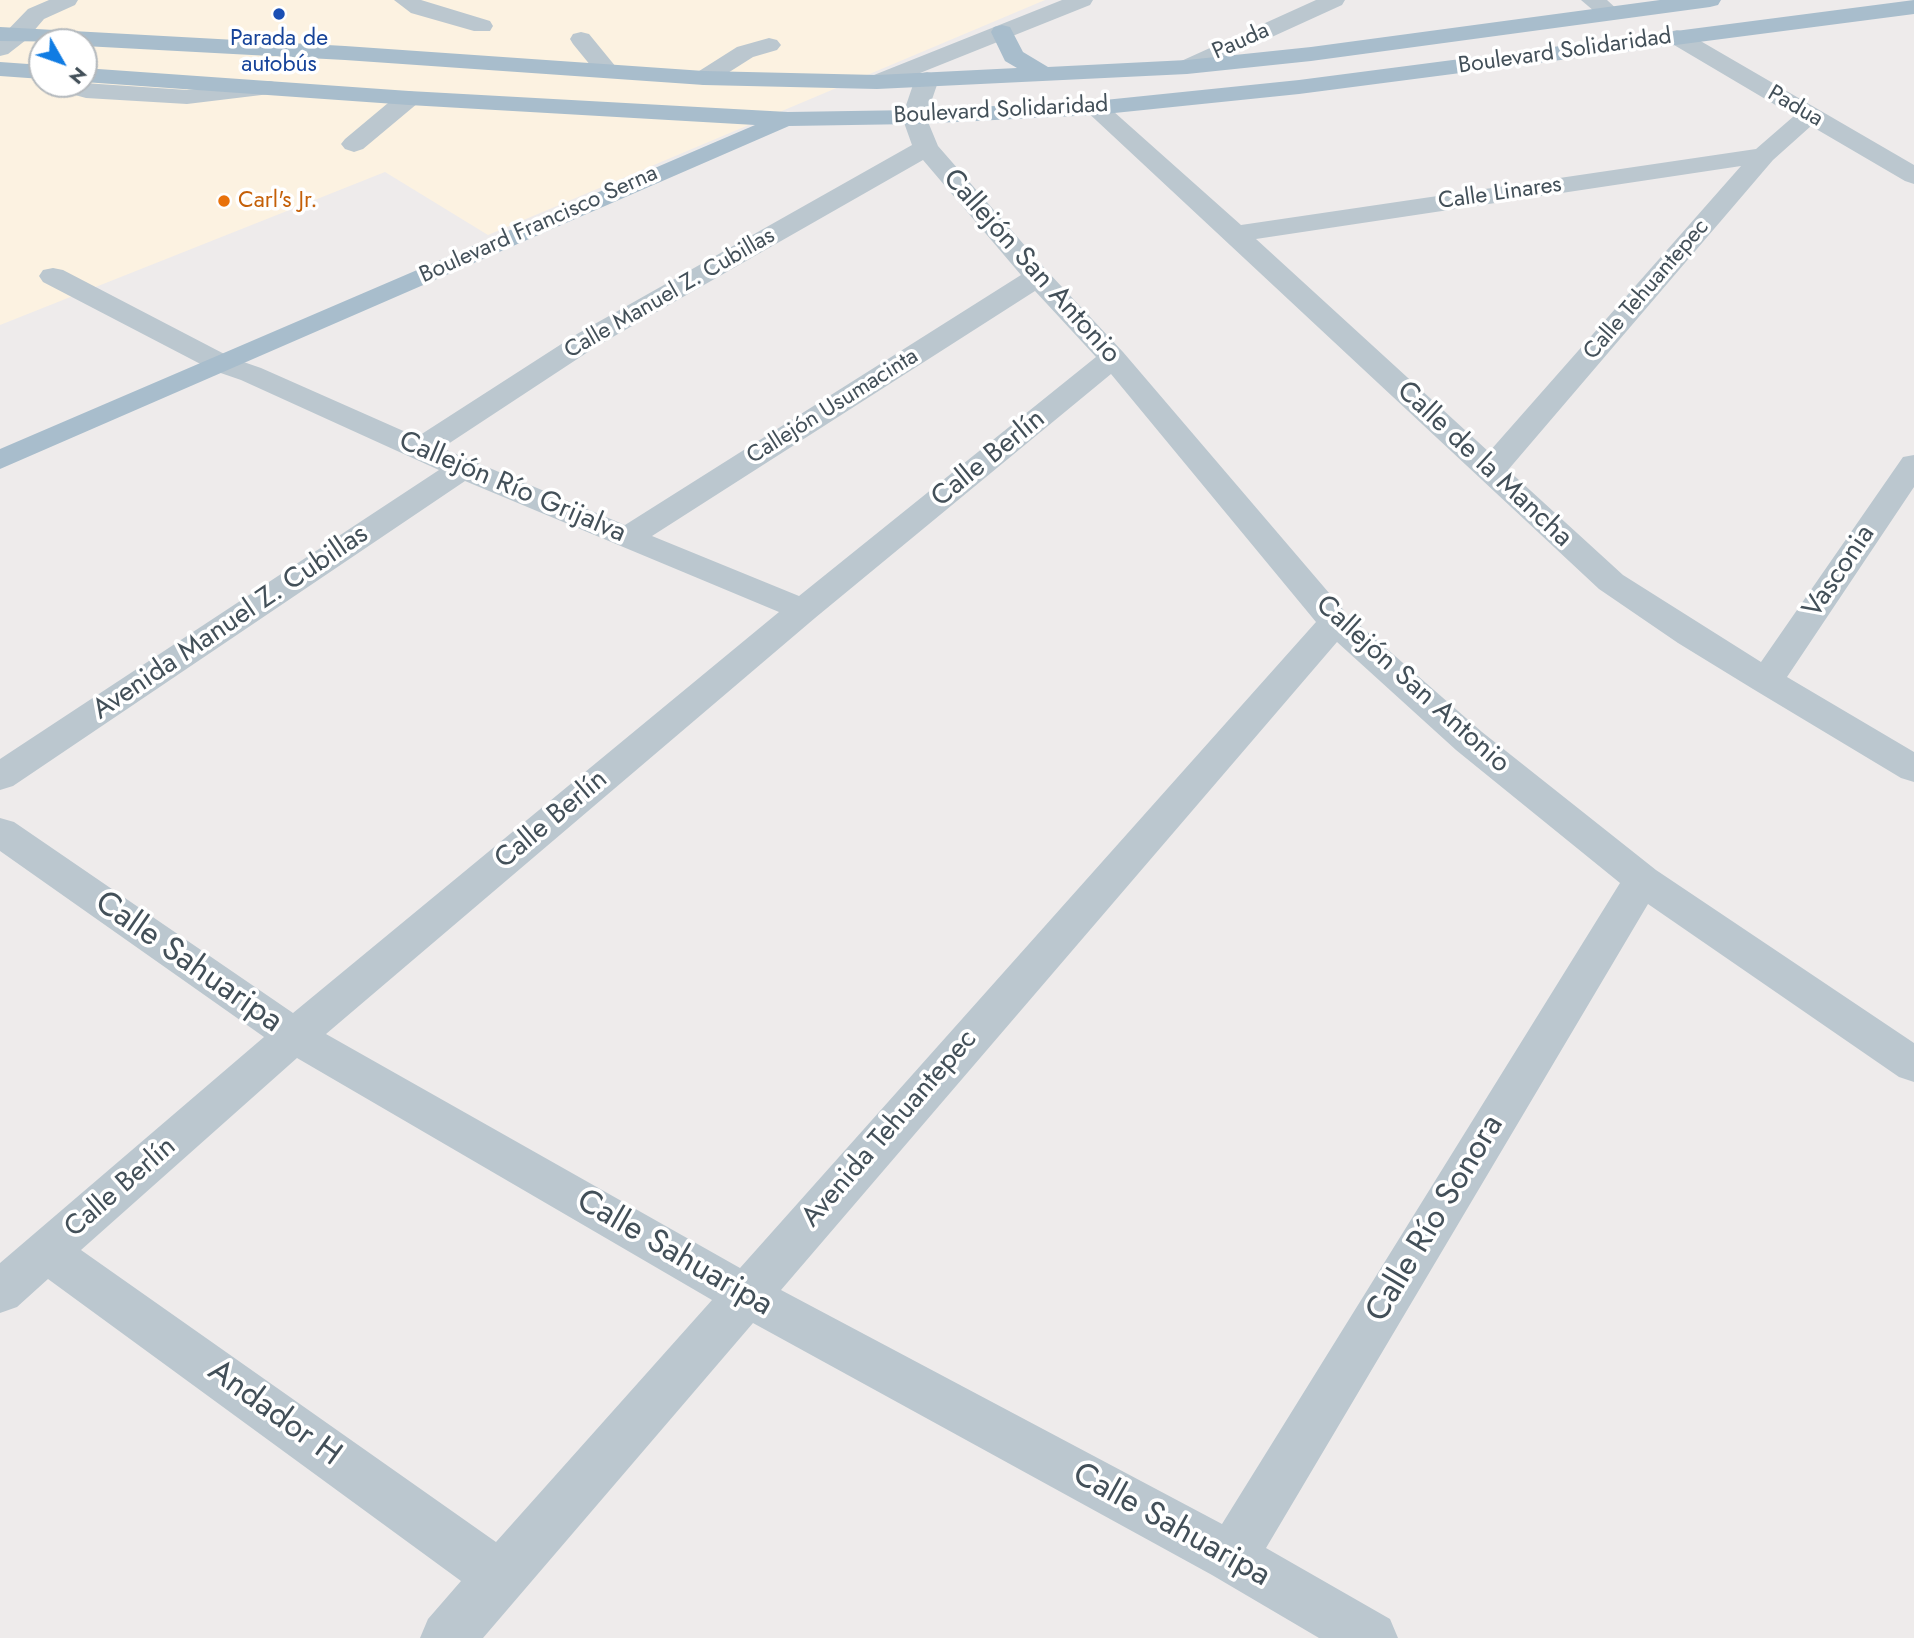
<!DOCTYPE html>
<html>
<head>
<meta charset="utf-8">
<style>
  body { margin:0 }
  #map { position:relative; width:1914px; height:1638px; overflow:hidden; background:#eeebeb; font-family:Jost,sans-serif }
  canvas { display:block }
  .north { position:absolute; left:28px; top:28px; width:70px; height:70px; box-sizing:border-box; background:#fff; border:2px solid #b4b9bd; border-radius:50%; rotate:130deg; font-size:19px; font-weight:700; line-height:28px; text-align:center; color:#435059 }
  .north::after { content:''; display:block; margin:auto; width:24px; height:32px; background:#107ce3; clip-path:polygon(50% 0,100% 100%,50% 72%,0 100%) }
</style>
</head>
<body>
<div id="map">
<canvas width="1914" height="1638"></canvas>
<div class="north">N</div>
</div>
<script>
const g = document.querySelector('canvas').getContext('2d');
g.lineJoin = 'round';
function paint(path, color) {
  g.fillStyle = color;
  g.fill(path, 'evenodd');
}
function poly(rows) {
  const path = new Path2D();
  for (const r of rows) {
    path.moveTo(r[0], r[1]);
    for (let i = 2; i < r.length; i += 2) path.lineTo(r[i], r[i + 1]);
  }
  return path;
}
function stroke(path, color, width, dash) {
  g.strokeStyle = color;
  g.lineWidth = width;
  g.lineCap = dash ? 'butt' : 'round';
  g.setLineDash(dash || []);
  g.stroke(path);
}
function drawText(font, color, halo, rows, align = 'center') {
  g.font = font + ' Jost,sans-serif';
  g.lineWidth = 7;
  g.setLineDash([]);
  g.textBaseline = 'middle';
  g.strokeStyle = halo;
  g.fillStyle = color;
  for (const [text, x, y, turn = 0] of rows) {
    g.save();
    g.translate(x, y);
    g.rotate((+turn || 0) * Math.PI / 180);
    g.textAlign = isNaN(turn) ? turn : align;
    if (halo) g.strokeText(text, 0, 0);
    g.fillText(text, 0, 0);
    g.restore();
  }
}
const commercial = poly([
  [0,0,1045,0,488,235,385,172,0,325],
  [42,42,84,42,84,84,42,84]
]);
const minor = poly([
  [49,0,78,0,75,5,44,19,26,40,8,54,0,56,0,38,28,9,49,0],
  [394,0,421,0,490,21,493,26,490,31,474,31,411,13,394,0],
  [1062,0,1093,0,1090,5,885,87,869,87,865,82,869,77,1062,0],
  [1316,0,1345,0,1342,5,1195,72,1179,72,1175,67,1179,62,1316,0],
  [1581,0,1607,0,1620,12,1617,17,1609,19,1601,17,1581,0],
  [1677,30,1685,32,1914,165,1914,184,1905,181,1811,126,1773,160,1508,470,1623,575,1761,662,1903,457,1914,455,1914,487,1787,677,1914,752,1914,782,1901,778,1753,689,1678,643,1599,589,1083,108,1086,103,1095,101,1104,103,1241,225,1756,149,1794,116,1669,42,1666,37,1669,32,1677,30],
  [1741,166,1489,452,1256,239,1741,166],
  [581,32,589,34,616,67,620,72,616,77,600,77,573,44,570,39,573,34,581,32],
  [769,38,777,40,781,45,777,50,753,57,712,83,704,85,696,83,692,78,696,73,737,47,769,38],
  [927,72,935,74,939,79,926,117,938,146,1047,271,1123,352,1347,614,1482,732,1656,870,1914,1043,1914,1082,1899,1077,1648,904,1266,1548,1390,1619,1398,1638,1319,1638,1212,1575,753,1323,483,1638,420,1638,428,1619,461,1581,48,1279,17,1307,0,1313,0,1263,264,1037,0,851,0,818,14,822,293,1013,779,612,465,481,13,786,0,790,0,759,439,470,241,380,212,370,43,282,39,276,43,270,53,268,63,270,232,358,261,368,417,437,577,334,912,145,902,117,915,79,919,74,927,72],
  [923,160,1021,275,625,525,442,448,597,346,923,160],
  [1035,291,1096,357,799,596,652,536,1035,291],
  [1111,374,1316,622,740,1268,326,1034,815,618,1111,374],
  [1337,642,1456,750,1620,883,1222,1524,781,1290,1337,642],
  [297,1058,712,1300,496,1542,81,1250,297,1058],
  [270,81,278,83,282,88,278,93,187,104,86,98,53,89,49,84,84,83,187,90,270,81],
  [409,91,418,93,421,98,418,103,363,149,354,152,345,149,341,144,345,139,400,93,409,91]
]);
const major = poly([
  [1660,0,1721,0,1718,5,1710,7,1311,61,1187,74,877,89,704,85,345,60,84,46,84,42,0,41,0,27,345,46,704,71,877,75,1017,68,1005,61,991,32,994,27,1002,25,1010,27,1023,52,1048,67,1187,60,1311,47,1660,0],
  [1914,0,1914,14,1299,94,1095,115,914,124,789,126,0,469,0,449,755,125,409,105,84,82,84,68,409,91,788,112,914,110,1095,101,1299,80,1914,0],
  [0,62,42,65,42,79,0,76,0,62]
]);
const markers = [
  [279,14,7,"#1a4fb4"],
  [224,201,7,"#e8710a"]
];
const farTransitnames = [
  ["Parada de",279,39],
  ["autobús",279,65]
];
const farStreetnames = [
  ["Pauda",1241,42,-24],
  ["Boulevard Solidaridad",1565,52,-8],
  ["Padua",1795,107,30],
  ["Boulevard Solidaridad",1001,111,-3],
  ["Calle Linares",1500,194,-8],
  ["Boulevard Francisco Serna",539,225,-24],
  ["Calle Tehuantepec",1647,290,-49],
  ["Calle Manuel Z. Cubillas",670,294,-30],
  ["Callejón Usumacinta",833,407,-32]
];
const farFoodnames = [
  ["Carl's Jr.",238,201]
];
const streetNames = [
  ["Callejón San Antonio",1031,267,48],
  ["Calle Berlín",989,459,-39],
  ["Calle de la Mancha",1484,465,43],
  ["Callejón Río Grijalva",512,488,23],
  ["Vasconia",1840,572,-56],
  ["Avenida Manuel Z. Cubillas",231,623,-34],
  ["Callejón San Antonio",1412,685,42],
  ["Calle Berlín",552,820,-40],
  ["Avenida Tehuantepec",890,1129,-49],
  ["Calle Berlín",121,1188,-41]
];
const nearStreetnames = [
  ["Calle Sahuaripa",188,963,35],
  ["Calle Río Sonora",1436,1219,-59],
  ["Calle Sahuaripa",674,1254,30],
  ["Andador H",274,1414,36],
  ["Calle Sahuaripa",1171,1526,29]
];
paint(commercial, '#fcf2e1');
paint(minor, '#bbc7cf');
paint(major, '#a8bdcc');
for (const [x, y, r, color] of markers) {
  const dot = new Path2D();
  dot.arc(x, y, r, 0, 2 * Math.PI);
  g.fillStyle = color;
  g.fill(dot);
  stroke(dot, '#fff', 2.5);
}
drawText('23px', '#164399', '#fff', farTransitnames);
drawText('23px', '#435059', '#fff', farStreetnames);
drawText('23px', '#c56008', '#fff', farFoodnames, 'left');
drawText('28px', '#435059', '#fff', streetNames);
drawText('33px', '#435059', '#fff', nearStreetnames);
</script>
</body>
</html>
